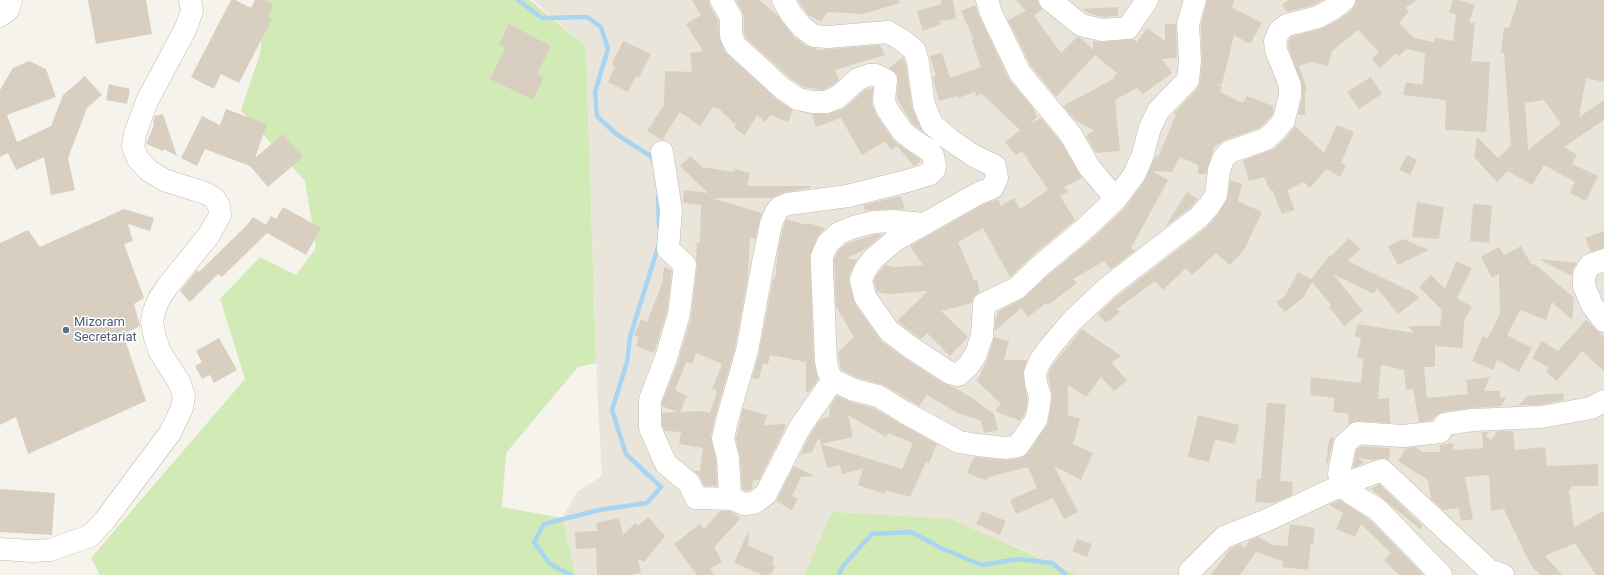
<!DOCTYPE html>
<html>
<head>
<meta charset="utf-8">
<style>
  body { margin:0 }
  canvas { display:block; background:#f6f3ec }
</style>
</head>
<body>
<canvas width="1604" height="575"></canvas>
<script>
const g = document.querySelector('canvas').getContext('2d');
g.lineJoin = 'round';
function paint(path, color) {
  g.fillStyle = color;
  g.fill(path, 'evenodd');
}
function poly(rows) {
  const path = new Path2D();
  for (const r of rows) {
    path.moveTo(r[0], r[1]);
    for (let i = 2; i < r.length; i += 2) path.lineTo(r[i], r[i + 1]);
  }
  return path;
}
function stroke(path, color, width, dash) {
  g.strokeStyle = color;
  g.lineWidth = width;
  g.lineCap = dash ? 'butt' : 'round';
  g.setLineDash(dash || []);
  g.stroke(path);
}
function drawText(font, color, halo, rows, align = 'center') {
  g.font = font + ' Roboto,sans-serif';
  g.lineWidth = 3;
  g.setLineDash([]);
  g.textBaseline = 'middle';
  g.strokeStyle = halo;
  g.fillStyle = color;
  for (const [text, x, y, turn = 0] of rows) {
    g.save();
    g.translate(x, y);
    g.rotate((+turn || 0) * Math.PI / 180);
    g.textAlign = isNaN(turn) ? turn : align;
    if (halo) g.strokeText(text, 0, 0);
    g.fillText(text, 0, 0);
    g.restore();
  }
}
const residential = poly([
  [533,0,1604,0,1604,575,1079,575,1012,545,832,512,804,575,578,575,575,572,562,518,577,492,602,476,597,387,586,47]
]);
const green = poly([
  [264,0,530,0,586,47,596,363,578,367,506,453,502,507,562,518,575,572,578,575,100,575,91,558,245,379,220,299,260,257,296,275,316,248,305,181,241,110,260,54],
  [832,512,950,519,1079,575,804,575]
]);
const stream = poly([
  [518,0,542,18,587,17,601,27,608,49,595,92,597,116,616,134,652,157,653,161],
  [658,196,659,226],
  [571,575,550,564,534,542,544,524,599,510,647,503,661,487,626,454,612,410,627,362,630,337,659,244],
  [839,575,843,566,872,534,911,532,943,549,982,565,1018,559,1052,563,1066,575]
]);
const building = poly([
  [88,0,146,0,152,34,96,44],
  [231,0,235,0,251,8,255,0,264,0,273,5,268,17,272,19,239,83,221,74,214,89,191,77],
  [692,0,709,0,710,6,718,20,719,36,725,52,775,98,793,110,788,122,771,115,765,122,757,115,745,135,734,128,736,125,718,108,717,109,713,107,700,126,680,112,662,140,647,131,664,105,665,71,692,72,690,53,703,51,686,24,701,15],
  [736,0,759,0,778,16,794,37,806,46,813,48,819,50,829,49,880,45,885,55,835,70,839,80,831,86,824,90,803,87,791,79,746,38,744,33,744,17,742,11],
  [798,0,899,0,900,3,863,14,827,12,821,22,808,15],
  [941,0,953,0,956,19,940,21,941,24,923,31,917,11,941,4],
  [1016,0,1038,0,1039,5,1042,9,1034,16,1061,53,1077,37,1081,38,1093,50,1093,41,1103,42,1133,39,1137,42,1147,28,1165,41,1165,24,1176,24,1177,58,1162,59,1172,73,1143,94,1137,88,1115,100,1120,151,1096,153,1086,136,1094,130,1075,120,1063,106,1115,78,1114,76,1117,73,1095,55,1056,97,1031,66,1008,20,1026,11],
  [1207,0,1235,0,1232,6,1233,8,1262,23,1250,44,1234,35,1222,84,1218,85,1222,86,1220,92,1243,103,1247,96,1273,106,1273,114,1260,128,1225,140,1214,147,1206,174,1198,174,1198,165,1180,157,1172,172,1152,171,1168,180,1131,248,1135,251,1111,269,1104,261,1073,279,1077,283,1048,305,1046,303,1028,317,1021,308,995,331,995,321,999,311,1025,297,1048,275,1090,241,1125,208,1144,182,1154,159,1156,156,1158,157,1176,115,1174,113,1189,97,1190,99,1191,95,1197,89,1200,82,1202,60,1201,25],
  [1289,0,1323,0,1313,5,1287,12,1282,4],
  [1356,0,1417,0,1405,8,1409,11,1399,23,1414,38,1434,42,1435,38,1453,41,1456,15,1449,12,1453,0,1459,0,1475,5,1469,22,1475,23,1471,61,1490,62,1486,132,1445,130,1446,100,1403,95,1406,82,1423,85,1425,53,1406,49,1399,56,1396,53,1380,68,1372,59,1379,52,1358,30,1332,51,1328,66,1311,62,1299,66,1307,89,1305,90,1305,115,1298,115,1302,98,1302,85,1288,47,1289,39,1293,36,1321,29,1337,21,1352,10,1355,5],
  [1518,0,1604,0,1604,82,1586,78,1579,117,1604,100,1604,120,1564,147,1577,155,1572,164,1598,176,1586,201,1570,193,1575,182,1544,165,1532,185,1508,171,1497,182,1474,157,1477,137,1498,158,1511,146,1504,53,1501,53,1504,27,1509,28],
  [1544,100,1561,124,1528,150,1525,103],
  [975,5,980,18,1009,79,1033,108,1037,117,1031,123,1041,118,1061,142,1082,178,1064,187,1068,192,1060,196,1075,220,1032,256,1010,277,983,228,958,242,974,280,977,280,980,292,974,297,972,303,941,311,968,337,950,356,927,333,921,339,897,321,928,291,889,294,877,292,874,281,876,276,885,265,894,267,923,265,910,246,984,204,998,199,1001,206,1014,198,1020,209,1048,190,1022,151,1016,155,1005,142,1020,130,982,94,976,96,975,92,958,98,957,96,939,101,933,79,933,77,936,76,930,56,942,53,950,78,981,67,972,41,974,40,961,11],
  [1118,7,1118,16,1103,17,1091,14,1081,9],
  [509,24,551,46,537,74,544,77,533,100,490,79,505,48,499,45],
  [623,41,651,54,639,77,636,76,628,92,608,82,615,66,612,64],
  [903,57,906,65,912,107,922,131,912,123,897,99,898,81,897,74,889,68],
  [29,61,46,69,56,97,7,115,17,142,51,126,63,95,85,76,102,95,87,108,68,158,75,190,51,195,44,157,16,170,8,153,0,157,0,90,13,68],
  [1371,77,1382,94,1359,109,1347,92],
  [109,84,130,89,127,104,106,100],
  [873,88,872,105,877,116,895,142,921,160,916,165,914,166,897,146,891,150,885,141,862,155,841,118,816,127,812,114,826,114,843,109,865,90],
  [226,109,267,124,255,158,283,134,303,157,268,187,250,166,205,149,197,166,181,158,202,116,220,125],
  [163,114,177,156,164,149,163,151,146,144,154,125,153,122,155,116],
  [1337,125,1354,132,1341,163,1346,166,1340,177,1326,169,1310,188,1304,182,1287,190,1295,210,1282,214,1272,189,1271,192,1264,177,1249,181,1243,160,1274,149,1285,139,1295,126,1324,153],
  [1407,155,1417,160,1410,175,1399,170],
  [690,156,702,167,734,172,735,169,750,173,747,186,810,186,810,188,786,192,772,198,714,198,714,199,762,213,755,239,750,237,748,277,735,348,715,417,711,436,716,460,717,486,704,486,700,477,694,471,700,471,703,448,679,444,681,432,665,431,662,425,662,413,677,412,662,406,662,402,678,362,691,318,697,267,696,259,697,242,700,242,701,205,683,203,684,190,708,193,680,166],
  [696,353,722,364,712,389,717,391,710,413,701,411,680,412,687,396,675,390,686,362,692,364],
  [1230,180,1242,184,1238,201,1262,212,1244,250,1230,265,1216,253,1192,275,1186,268,1163,290,1155,281,1117,309,1120,312,1106,323,1098,314,1115,298,1207,227,1218,214,1228,197],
  [1187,192,1198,199,1190,208,1165,227],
  [901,196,905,209,873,210,865,211,863,205],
  [1417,202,1444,207,1439,239,1412,237],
  [1473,204,1492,205,1489,243,1470,241],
  [283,207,321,228,306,255,267,233,222,277,218,274,190,302,180,291,196,271,197,270,199,272,248,224,253,217,266,225,271,216,276,219],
  [124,209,154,218,150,231,128,224,133,241,124,244,144,298,134,304,140,326,123,334,146,401,28,454,16,417,0,425,0,243,28,230,40,247],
  [786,219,807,225,808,223,825,228,817,238,810,256,814,362,818,379,809,392,806,392,806,362,770,355,768,364,763,363,759,379,752,378,759,353,773,279,775,279,778,250,783,228],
  [1604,231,1604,248,1591,252,1585,238],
  [876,234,883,234,864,250,847,258,857,260,849,275,849,282,855,304,881,341,903,357,943,383,953,387,972,398,994,414,998,430,984,433,981,421,956,412,927,395,919,406,884,385,858,378,842,370,840,367,838,352,854,337,836,307,834,259,838,251,846,244],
  [1349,238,1360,249,1348,261,1414,293,1419,298,1398,314,1377,288,1374,294,1333,274,1363,311,1344,326,1329,307,1331,305,1312,282,1303,298,1285,312,1276,302,1285,296,1298,272,1311,279,1330,255,1331,256],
  [1403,239,1429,250,1398,265,1388,246],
  [1521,246,1531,264,1536,265,1574,298,1572,320,1552,302,1546,320,1520,310,1507,335,1532,348,1519,372,1497,360,1493,370,1472,361,1483,336,1488,338,1500,313,1499,274,1492,278,1481,257,1499,247,1504,255],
  [1540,260,1541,259,1577,263,1573,269,1572,276],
  [1456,261,1472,268,1457,298,1472,307,1464,320,1463,348,1435,346,1435,367,1424,367,1427,398,1468,394,1466,380,1490,377,1484,391,1500,391,1500,398,1506,397,1501,406,1472,408,1443,412,1434,417,1433,420,1419,422,1413,389,1406,390,1404,370,1381,365,1378,399,1389,398,1390,423,1358,421,1348,424,1349,414,1333,412,1335,398,1310,395,1311,377,1361,383,1363,359,1357,358,1361,338,1355,336,1357,324,1414,333,1408,326,1440,326,1442,310,1419,287,1431,275,1445,289],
  [664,267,672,270,667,311,654,353,636,346,639,337,634,335,641,319,647,322,662,284],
  [1586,320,1604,337,1604,371,1582,351,1557,381,1546,372,1549,368,1532,358,1542,341,1558,351],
  [1082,329,1121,356,1111,363,1127,380,1114,391,1101,377,1086,397,1068,385,1068,415,1080,419,1073,444,1093,453,1081,480,1054,466,1078,512,1064,519,1053,498,1016,514,1010,500,1037,488,1028,467,988,477,987,481,967,473,974,457,1008,460,1020,458,1028,453,1048,423,1052,397,1048,375,1051,367],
  [994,337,1009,341,1004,360,1027,360,1023,374,1027,397,1027,405,1024,415,1020,421,995,411,1001,404,977,381,988,358],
  [219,338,237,370,214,383,210,375,202,379,195,366,202,362,196,351],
  [1563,393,1564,400,1540,405,1519,405,1527,396],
  [837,396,851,402,873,408,937,444,929,463,926,462,910,497,886,490,885,494,858,485,863,469,842,474,840,465,827,468,819,437,812,452,800,455,811,433,821,419,829,417,830,406],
  [848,415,886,437,888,433,913,443,902,469,821,444,853,437],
  [1267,403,1286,404,1280,481,1293,482,1292,495,1273,503,1255,502,1257,479,1261,479],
  [743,408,767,415,764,425,785,424,785,428,759,480,753,480,752,489,746,491,742,489,740,457,736,439],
  [1198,415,1239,425,1235,444,1215,439,1209,462,1188,457],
  [1498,431,1513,431,1515,450,1545,447,1547,466,1598,464,1598,486,1571,486,1571,490,1569,490,1574,527,1604,511,1604,575,1596,575,1575,543,1545,556,1562,575,1540,575,1530,564,1504,509,1491,511,1489,475,1465,477,1473,519,1461,521,1459,508,1443,510,1431,499,1428,480,1398,461,1406,448,1415,447,1422,452,1440,452,1440,445,1453,443,1453,450,1483,448,1482,432,1488,432,1486,436,1491,440],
  [1330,437,1334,438,1328,463,1326,463,1328,450,1327,449],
  [1362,446,1390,448,1389,460,1384,458,1373,460,1358,458,1364,463,1353,468,1356,450],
  [794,466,815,476,801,477,792,496,798,499,792,510,776,501],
  [1379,484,1423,526,1420,529,1371,489],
  [0,489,55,493,52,535,0,532],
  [1340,500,1369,519,1424,575,1399,575,1384,560,1391,553,1361,524,1355,537,1336,529,1343,513,1329,505],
  [720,511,730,511,741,518,714,547,722,562,710,569,714,575,697,575,674,544,700,524,704,529],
  [982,511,1006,521,1000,535,976,524],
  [648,517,665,536,644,562,638,559,641,573,630,575,597,575,596,548,576,549,575,532,598,531,596,523,619,518,623,535,635,523,638,526],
  [1290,524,1315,528,1313,544,1311,544,1308,570,1282,567,1283,561,1256,552,1240,575,1211,575,1231,548,1240,544,1245,548,1249,541,1258,537,1273,545,1287,546],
  [748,532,749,532,748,548,749,546,774,557,772,565,775,566,771,575,762,575,734,563],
  [1077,539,1092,544,1087,557,1072,551]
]);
const minor = poly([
  [721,0,731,17,731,36,736,46,783,89,798,99,812,102,826,102,838,97,858,79,869,75,876,75,886,80,884,101,887,109,903,132,913,140,930,151,933,156,935,166,934,170,930,174,907,181,848,196,788,204,780,207,776,212,771,224,763,263,747,351,727,420,723,439,728,458,730,495,733,499,744,504,754,503,766,494,800,427,833,380,828,371,826,361,822,267,822,256,828,243,839,233,854,227,874,222,894,221,923,224],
  [783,0,792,15,802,27,814,36,828,37,888,32,902,40,915,51,918,62,924,105,932,124,949,139,974,156,995,166,997,178,992,188,979,193,894,241,873,259,865,270,861,280,865,297,889,331,910,347,950,373,958,375,969,365,976,354,982,336,984,304,1017,288,1040,266,1082,231,1116,199,1134,175,1142,157,1150,128,1158,111,1188,80,1190,61,1188,24,1195,0],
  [987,0,991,13,1020,73,1071,135,1089,167,1116,199],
  [1050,0,1081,25,1102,30,1128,28,1147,0],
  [0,16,8,10,11,0],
  [662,152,671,210,668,249,685,265,679,314,666,358,650,400,650,428,666,464,689,483,696,498,733,499],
  [1604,260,1590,265,1584,275,1584,286,1592,305,1604,321],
  [833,380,854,390,878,396,904,412,959,442,978,445,1006,448,1018,446,1036,420,1039,407,1040,396,1036,383,1035,373,1040,361,1050,347,1072,321,1107,288,1199,217,1209,206,1216,195,1219,170,1223,159,1229,152,1266,139,1275,131,1284,120,1290,95,1290,85,1276,50,1275,41,1279,31,1287,25,1318,17,1331,10,1344,0],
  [0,549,33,551,50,550,90,536,105,520,170,433,182,408,184,396,179,382,160,352,155,338,152,322,154,311,159,299,167,287,209,235,220,215,219,206,214,198,205,193,164,180,148,170,138,159,133,147,135,134,147,101,185,30,192,11,190,0],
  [1190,571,1224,537,1265,521,1342,485,1382,470,1489,570,1503,575],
  [1441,575,1377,509,1352,494,1342,485,1339,474,1345,444,1357,433,1403,436,1440,432,1445,424,1473,420,1541,417,1591,408,1604,401]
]);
const markers = [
  [66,330,4,"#5c6f8a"]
];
const serviceNames = [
  ["Mizoram",74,323],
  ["Secretariat",74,338]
];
paint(residential, '#eae5da');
paint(green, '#d2eab5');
stroke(stream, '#a9d4f2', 4.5);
paint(building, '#d8cfc1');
stroke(minor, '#c2bbae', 23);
stroke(minor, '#fff', 22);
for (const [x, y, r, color] of markers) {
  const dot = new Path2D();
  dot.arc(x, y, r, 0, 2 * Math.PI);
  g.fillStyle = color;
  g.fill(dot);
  stroke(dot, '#fff', 1.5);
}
drawText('13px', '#4e5e75', '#fff', serviceNames, 'left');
</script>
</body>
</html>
